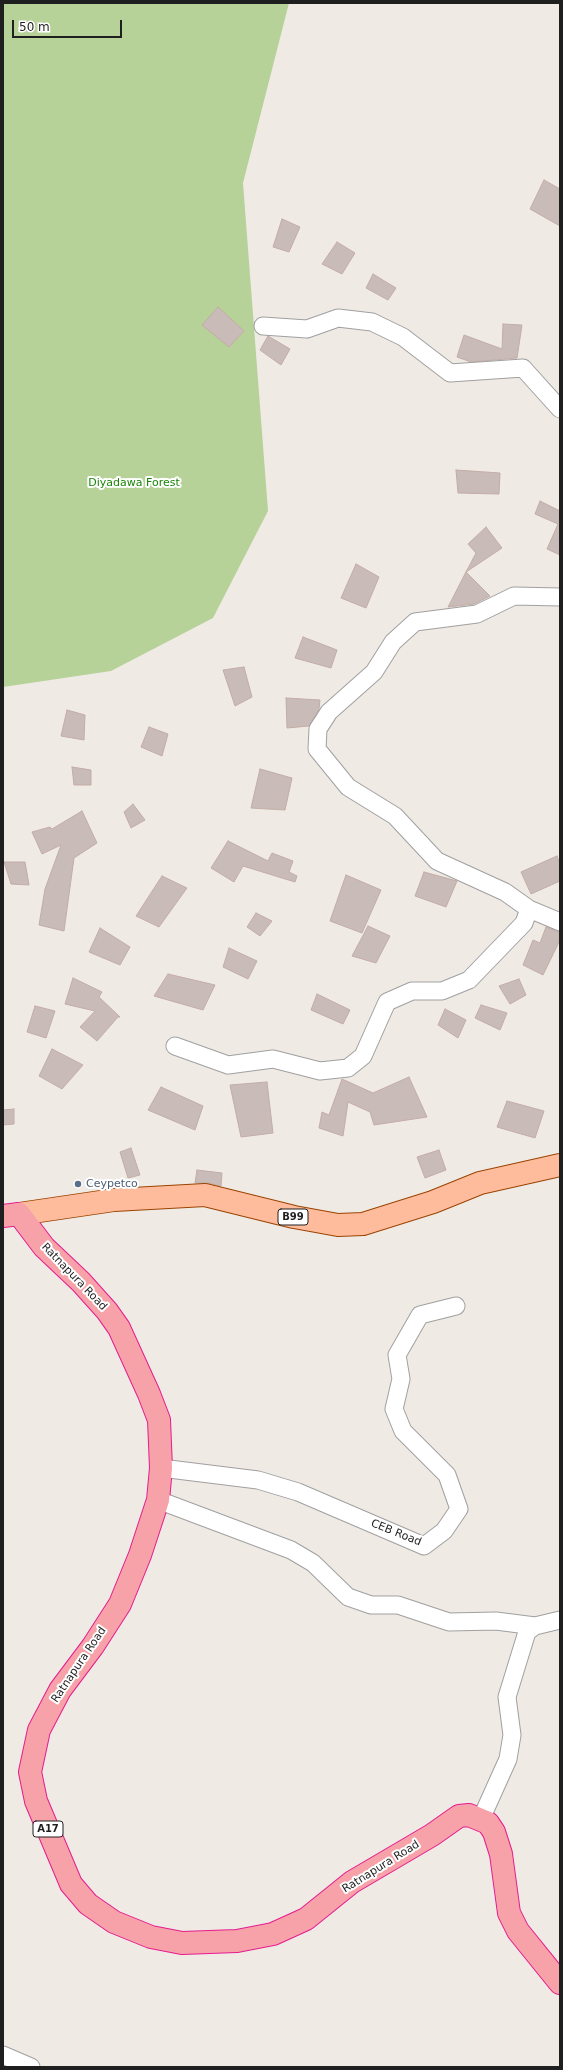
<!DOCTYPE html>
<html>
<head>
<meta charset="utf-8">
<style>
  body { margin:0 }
  #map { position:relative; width:563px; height:2070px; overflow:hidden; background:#f0eae5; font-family:"DejaVu Sans",sans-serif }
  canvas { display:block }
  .frame { position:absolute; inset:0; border:4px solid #1f1f1f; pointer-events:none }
  .scale { position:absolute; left:12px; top:20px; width:110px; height:18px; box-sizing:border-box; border:2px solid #1f1f1f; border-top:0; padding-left:5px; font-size:12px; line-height:14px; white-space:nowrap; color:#1f1f1f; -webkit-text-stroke:3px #fff; paint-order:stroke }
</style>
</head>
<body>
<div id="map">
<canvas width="563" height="2070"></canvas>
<div class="frame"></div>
<div class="scale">50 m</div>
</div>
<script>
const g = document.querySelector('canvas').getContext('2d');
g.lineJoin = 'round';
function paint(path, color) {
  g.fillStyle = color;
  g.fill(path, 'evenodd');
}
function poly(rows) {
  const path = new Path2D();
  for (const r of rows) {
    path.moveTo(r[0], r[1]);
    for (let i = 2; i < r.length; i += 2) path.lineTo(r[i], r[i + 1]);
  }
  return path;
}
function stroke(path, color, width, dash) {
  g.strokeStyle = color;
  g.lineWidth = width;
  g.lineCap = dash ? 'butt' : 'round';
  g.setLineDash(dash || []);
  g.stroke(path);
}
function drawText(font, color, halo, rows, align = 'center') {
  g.font = font + ' "DejaVu Sans",sans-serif';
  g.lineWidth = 4;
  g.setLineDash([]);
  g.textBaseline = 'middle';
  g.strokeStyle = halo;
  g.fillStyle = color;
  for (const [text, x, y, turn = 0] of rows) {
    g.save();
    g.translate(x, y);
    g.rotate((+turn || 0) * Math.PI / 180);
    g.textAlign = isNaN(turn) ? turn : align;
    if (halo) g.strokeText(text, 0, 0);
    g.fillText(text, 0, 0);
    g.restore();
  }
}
const forest = poly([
  [3,3,289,3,243,183,268,511,213,618,111,671,3,687]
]);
const building = poly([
  [544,180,560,189,560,226,530,209,544,180],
  [282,219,300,227,289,252,273,247,282,219],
  [337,242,355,253,342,274,322,264,337,242],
  [373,274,396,288,388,300,366,288,373,274],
  [218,307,244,331,229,347,202,325,218,307],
  [503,324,522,325,517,358,471,362,457,357,464,335,502,349,503,324],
  [268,336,290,349,281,365,260,350,268,336],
  [456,470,500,473,499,494,458,493,456,470],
  [540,501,560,511,560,555,547,549,558,524,535,514,540,501],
  [486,527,502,548,466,572,476,553,468,544,486,527],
  [356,564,379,577,366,608,341,598,356,564],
  [466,572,490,596,474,604,448,607,466,572],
  [303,637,337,650,331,668,295,658,303,637],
  [244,667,252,697,235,706,223,670,244,667],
  [286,698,320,700,319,709,309,726,287,728,286,698],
  [67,710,85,715,84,740,61,736,67,710],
  [149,727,168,734,162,756,141,747,149,727],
  [72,767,91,770,91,785,74,785,72,767],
  [260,769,292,778,285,810,251,808,260,769],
  [133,804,145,820,131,828,124,812,133,804],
  [82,811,97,843,74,858,64,931,39,925,45,889,61,845,42,854,32,832,50,827,52,829,82,811],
  [228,841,268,861,272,853,293,861,289,872,297,876,295,882,243,866,234,882,211,868,228,841],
  [557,856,560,864,560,881,531,894,521,872,557,856],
  [4,862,25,862,29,885,11,884,4,862],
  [424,872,457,881,446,907,415,896,424,872],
  [346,875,381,890,362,933,330,921,346,875],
  [162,876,187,888,159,927,136,916,162,876],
  [256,913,272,921,260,936,247,927,256,913],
  [368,926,390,936,376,963,352,956,368,926],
  [546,927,560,932,560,940,543,975,523,965,533,940,540,943,546,927],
  [100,928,130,947,120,965,89,952,100,928],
  [229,948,257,961,248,979,223,967,229,948],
  [168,974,215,985,203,1010,154,996,168,974],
  [73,978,102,992,99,997,120,1017,118,1017,97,1041,80,1027,95,1011,65,1004,73,978],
  [519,979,526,995,510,1004,499,986,519,979],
  [317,994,350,1010,343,1024,311,1010,317,994],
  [481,1005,507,1013,500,1030,475,1018,481,1005],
  [35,1006,55,1011,46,1038,27,1032,35,1006],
  [445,1009,466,1020,458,1038,438,1025,445,1009],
  [52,1049,83,1065,62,1089,39,1076,52,1049],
  [409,1077,427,1117,374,1125,370,1112,348,1102,343,1136,319,1128,322,1112,329,1115,342,1079,373,1093,409,1077],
  [267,1082,273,1133,241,1137,230,1085,267,1082],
  [161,1087,203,1106,195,1130,148,1110,161,1087],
  [507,1101,544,1111,535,1138,497,1127,507,1101],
  [14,1109,14,1124,3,1125,3,1110,14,1109],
  [131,1148,140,1175,128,1178,120,1152,131,1148],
  [439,1150,446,1170,425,1178,417,1157,439,1150],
  [197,1170,222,1173,221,1186,208,1183,195,1183,197,1170]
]);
const minor = poly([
  [263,326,307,329,338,318,372,322,403,337,450,373,523,368,560,409],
  [560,597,514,596,477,614,415,622,393,642,374,672,329,712,318,729,317,749,348,787,395,816,437,861,505,892,529,909,560,922],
  [175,1046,228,1065,273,1059,320,1071,348,1068,363,1056,387,1002,412,991,442,991,469,980,524,923,529,909],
  [161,1468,258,1480,298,1492,424,1546,444,1531,459,1509,447,1475,403,1431,394,1409,401,1379,397,1355,420,1315,456,1306],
  [158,1500,291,1550,313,1563,348,1597,371,1605,398,1605,449,1622,496,1621,535,1626],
  [481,1819,508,1759,512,1735,507,1697,527,1632,535,1626,560,1620],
  [3,2055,31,2067]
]);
const primary = poly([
  [19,1214,114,1200,205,1195,294,1217,338,1225,363,1224,433,1202,480,1183,560,1165]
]);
const trunk = poly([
  [3,1216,19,1214,44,1247,81,1282,107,1311,119,1328,149,1394,159,1420,161,1468,158,1500,140,1555,120,1604,93,1646,60,1690,39,1730,30,1772,36,1801,71,1884,88,1904,114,1922,151,1937,182,1943,237,1941,273,1934,306,1919,352,1882,432,1835,459,1816,469,1815,488,1823,494,1832,501,1854,509,1913,518,1931,560,1983]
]);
const markers = [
  [78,1184,4,"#5c6f8a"]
];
const shields = [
  [293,1217,30],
  [48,1829,30]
];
const shieldNames = [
  ["B99",293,1217],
  ["A17",48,1829]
];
const parkNames = [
  ["Diyadawa Forest",134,483]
];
const serviceNames = [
  ["Ceypetco",86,1184]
];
const streetNames = [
  ["Ratnapura Road",74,1277,46],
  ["CEB Road",396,1533,22],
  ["Ratnapura Road",79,1665,-56],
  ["Ratnapura Road",381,1867,-32]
];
paint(forest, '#b7d298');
paint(building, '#c9bbb8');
stroke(building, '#c3aca6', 1);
stroke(minor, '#a0a0a0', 19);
stroke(primary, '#9b4300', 24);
stroke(trunk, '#e41c90', 24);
stroke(minor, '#fff', 17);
stroke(primary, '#ffbc9c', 22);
stroke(trunk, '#f6a2a8', 22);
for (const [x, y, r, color] of markers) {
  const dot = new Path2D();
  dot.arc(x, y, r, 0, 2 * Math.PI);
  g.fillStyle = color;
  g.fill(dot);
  stroke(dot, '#fff', 1.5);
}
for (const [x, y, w] of shields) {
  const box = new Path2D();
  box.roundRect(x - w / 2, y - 8, w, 16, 3);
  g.fillStyle = '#fff';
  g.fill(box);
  stroke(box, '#1f1f1f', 1);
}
drawText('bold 10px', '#1f1f1f', null, shieldNames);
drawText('11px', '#198506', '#fff', parkNames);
drawText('11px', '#4e5e75', '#fff', serviceNames, 'left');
drawText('11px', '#1f1f1f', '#fff', streetNames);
</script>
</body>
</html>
